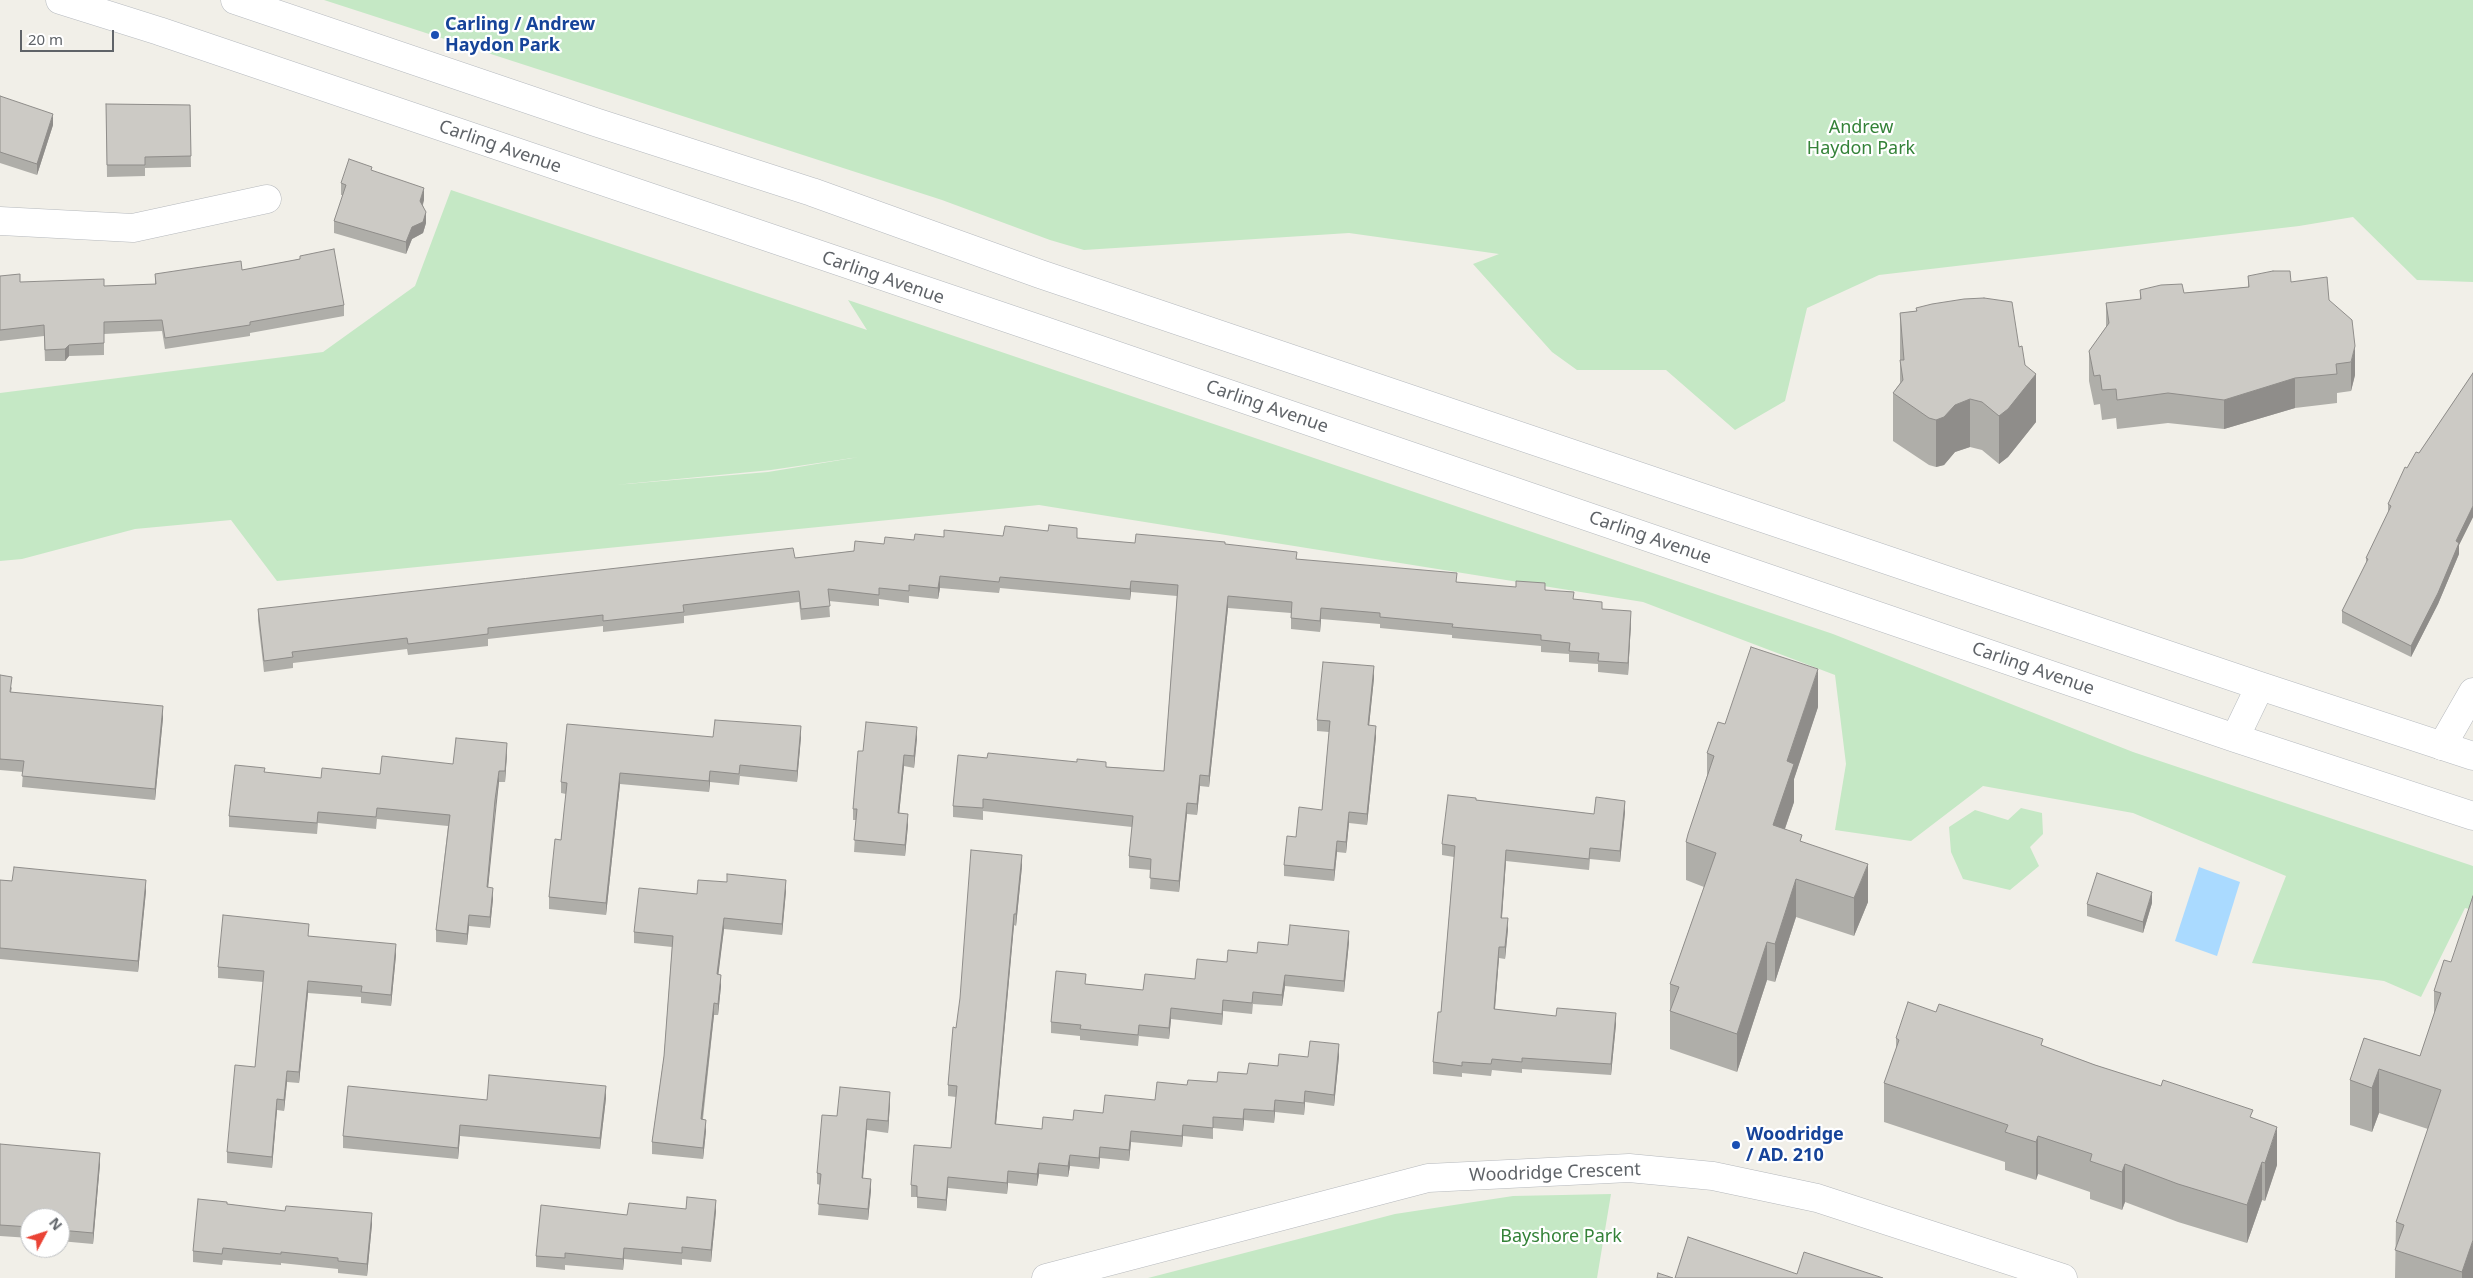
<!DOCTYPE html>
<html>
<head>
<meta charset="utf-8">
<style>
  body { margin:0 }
  #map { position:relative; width:2473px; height:1278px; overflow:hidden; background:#f1efe8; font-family:"Noto Sans",sans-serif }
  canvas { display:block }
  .north { position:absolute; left:20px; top:1208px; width:50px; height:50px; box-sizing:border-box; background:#fff; border:1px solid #bfc1c3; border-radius:50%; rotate:50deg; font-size:14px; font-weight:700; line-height:20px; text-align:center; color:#5f6368 }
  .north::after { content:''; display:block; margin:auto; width:18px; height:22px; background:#ea4335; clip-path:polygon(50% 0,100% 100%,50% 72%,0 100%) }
  .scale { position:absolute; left:20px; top:30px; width:94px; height:22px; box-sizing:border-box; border:2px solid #5f6368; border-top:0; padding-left:6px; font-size:15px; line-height:18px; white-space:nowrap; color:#5f6368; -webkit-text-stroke:4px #fff; paint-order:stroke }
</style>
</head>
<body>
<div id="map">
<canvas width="2473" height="1278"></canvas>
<div class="north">N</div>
<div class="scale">20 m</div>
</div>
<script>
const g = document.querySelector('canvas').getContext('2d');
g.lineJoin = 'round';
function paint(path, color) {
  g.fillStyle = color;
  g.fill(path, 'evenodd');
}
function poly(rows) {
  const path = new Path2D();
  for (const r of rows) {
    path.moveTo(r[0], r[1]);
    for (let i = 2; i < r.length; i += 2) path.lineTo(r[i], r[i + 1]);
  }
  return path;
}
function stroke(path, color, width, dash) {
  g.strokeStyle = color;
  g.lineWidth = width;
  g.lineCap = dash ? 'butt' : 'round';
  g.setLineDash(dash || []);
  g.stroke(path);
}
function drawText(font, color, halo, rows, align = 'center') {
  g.font = font + ' "Noto Sans",sans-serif';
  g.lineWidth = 4.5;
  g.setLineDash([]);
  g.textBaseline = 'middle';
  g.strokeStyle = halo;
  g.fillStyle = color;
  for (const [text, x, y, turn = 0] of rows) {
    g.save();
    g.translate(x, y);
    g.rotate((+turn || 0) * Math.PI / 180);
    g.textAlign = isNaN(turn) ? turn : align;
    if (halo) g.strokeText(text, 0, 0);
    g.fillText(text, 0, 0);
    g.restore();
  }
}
const green = poly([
  [324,0,2473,0,2473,282,2417,280,2353,217,2299,226,1879,275,1807,308,1785,401,1735,430,1666,370,1577,370,1552,352,1473,264,1499,254,1349,233,1084,250,1050,240,942,200],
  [451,190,867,330,848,300,1833,634,2133,752,2473,866,2473,910,2465,908,2421,997,2384,981,2252,963,2286,876,2133,813,1983,786,1911,841,1835,830,1846,764,1835,675,1643,602,1039,505,277,581,231,520,135,529,22,559,0,561,0,393,323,352,415,286],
  [859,457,768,472,615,485,771,470],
  [2021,808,2042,813,2043,834,2030,847,2039,866,2010,890,1963,879,1951,852,1949,827,1975,810,2008,820],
  [1611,1194,1597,1278,1148,1278,1395,1214,1513,1196]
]);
const water = poly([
  [2199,867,2240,882,2217,956,2175,941]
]);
const minor = poly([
  [0,221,133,228,267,199],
  [2442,746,2473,692]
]);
const tertiary = poly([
  [1046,1278,1428,1178,1629,1168,1713,1176,1817,1198,2063,1278]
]);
const secondary = poly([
  [60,0,159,31,1045,331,2235,738,2473,816],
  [235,0,595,122,812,192,1040,274,2260,686,2473,756],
  [2235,738,2260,686]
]);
const wall = poly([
  [0,96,53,125,37,175,0,163],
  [106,104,190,105,191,167,145,168,145,176,107,177],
  [372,171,424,200,423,205,426,223,423,233,412,239,406,254,334,233,334,221,343,195,341,195,341,183],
  [300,256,344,305,344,316,250,333,250,336,165,349,162,331,104,334,104,355,69,356,65,361,45,361,44,336,0,341,0,276,20,282,104,286,155,284,155,274,242,270,300,259],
  [2248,276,2291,282,2329,300,2355,375,2351,391,2337,393,2337,403,2295,408,2224,429,2168,423,2117,429,2116,418,2102,420,2100,404,2094,405,2089,381,2089,351,2106,327,2106,303,2140,300,2140,290,2184,293,2248,287],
  [1916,308,2019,347,2025,365,2036,422,2008,457,1999,464,1982,450,1970,447,1955,452,1944,465,1936,467,1929,465,1893,441,1893,393,1900,383,1900,313,1916,311],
  [2473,373,2473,517,2459,545,2459,554,2438,604,2411,657,2342,623,2342,611,2366,563,2366,558,2388,513,2388,504,2419,453],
  [1003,536,1077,538,1135,543,1225,544,1297,559,1457,582,1545,590,1602,609,1631,623,1628,675,1598,672,1598,664,1569,662,1569,654,1541,652,1541,646,1452,638,1452,635,1380,628,1380,624,1321,619,1320,632,1291,629,1291,613,1228,608,1209,787,1200,786,1197,815,1187,814,1179,892,1150,889,1151,870,1129,868,1129,856,1132,827,983,811,983,820,953,817,953,806,987,758,1164,771,1177,596,1131,592,1130,600,1000,588,999,593,940,588,938,599,909,596,909,603,879,599,879,606,829,601,830,617,801,620,799,602,684,616,684,623,603,632,603,626,488,639,488,646,408,655,407,649,293,663,293,668,264,672,258,620,258,609,795,558,854,551,884,544,944,537],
  [0,675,12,688,11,692,163,718,155,800,22,787,23,772,0,770],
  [1374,678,1369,725,1376,737,1367,825,1349,823,1346,853,1337,852,1334,881,1284,876,1284,865,1296,837,1322,810,1329,732,1317,731,1317,720],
  [1818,707,1794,779,1794,802,1785,829,1802,842,1868,902,1854,936,1796,917,1775,982,1767,980,1737,1072,1670,1049,1670,984,1704,887,1686,880,1686,842,1707,776,1707,753,1725,724],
  [713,737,801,737,797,782,740,776,739,785,710,782,709,792,620,784,606,915,549,909,549,897,561,840,566,794,561,793,561,782],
  [917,738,914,768,904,766,899,814,908,825,905,856,854,852,856,820,853,820,853,809,863,751],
  [507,754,505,782,499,782,495,811,488,887,493,899,490,928,469,926,467,945,436,942,436,930,448,826,377,819,376,829,318,823,317,834,229,827,229,816,265,773,321,778,380,774,453,764],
  [1476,800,1594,814,1625,812,1620,862,1590,859,1589,870,1506,861,1502,918,1508,929,1505,959,1499,958,1495,1009,1616,1024,1611,1075,1522,1069,1522,1073,1492,1070,1491,1076,1462,1073,1462,1077,1433,1074,1433,1062,1441,1012,1454,857,1442,855,1442,844],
  [1022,866,1016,926,1014,925,996,1124,1042,1129,1073,1120,1155,1100,1187,1085,1217,1082,1308,1057,1339,1056,1334,1106,1305,1102,1304,1115,1275,1112,1274,1123,1244,1120,1243,1131,1213,1128,1213,1139,1183,1136,1182,1147,1131,1142,1129,1161,1100,1158,1099,1169,1070,1166,1068,1177,1039,1174,1037,1186,1008,1183,1007,1194,948,1188,946,1211,917,1208,917,1197,911,1197,911,1185,951,1148,956,1097,948,1096,948,1085,956,1028],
  [0,880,146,891,138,972,0,959],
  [786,891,782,935,724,929,718,974,721,986,718,1015,714,1015,703,1119,706,1131,703,1159,652,1154,652,1142,664,1056,672,947,634,943,634,932,697,894],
  [2152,903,2143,933,2087,916,2087,904],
  [309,936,396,955,391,1006,361,1003,361,997,308,993,299,1083,287,1082,284,1111,277,1110,272,1168,227,1163,227,1152,255,1067,263,982,218,978,218,967],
  [1349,942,1344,992,1285,986,1282,1006,1253,1004,1252,1014,1223,1011,1222,1025,1171,1019,1169,1039,1139,1036,1138,1046,1080,1040,1080,1036,1051,1033,1051,1022,1086,984,1143,990,1195,979,1227,962,1257,953,1288,945],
  [2444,960,2473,1278,2395,1278,2396,1222,2428,1129,2379,1113,2372,1132,2350,1125,2350,1080,2364,1038,2420,1056,2434,1015,2434,991],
  [1936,1012,2043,1046,2095,1065,2253,1118,2277,1165,2265,1201,2262,1200,2247,1243,2178,1222,2125,1202,2122,1210,2090,1199,2090,1192,2038,1174,2036,1180,2005,1170,2005,1162,1884,1122,1884,1083,1896,1049,1896,1038],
  [606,1098,600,1149,460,1136,458,1159,343,1148,343,1136,487,1100],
  [890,1103,888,1133,867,1130,863,1178,871,1190,868,1220,818,1215,820,1185,817,1184,817,1173,837,1116],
  [0,1144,100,1164,93,1244,60,1241,60,1218,30,1218,30,1238,0,1236],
  [227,1204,372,1224,367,1276,338,1273,338,1269,281,1263,281,1265,223,1260,222,1265,193,1262,193,1251],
  [716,1211,711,1262,682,1259,682,1265,624,1259,623,1270,565,1265,565,1270,536,1267,536,1256,627,1215]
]);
const shadedWall = poly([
  [53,114,53,125,37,175,37,164],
  [424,188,424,200,420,212,420,201],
  [426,212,426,223,423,233,412,239,406,254,406,242,412,227],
  [69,345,69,356,65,361,65,349],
  [2355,346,2355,375,2351,391,2351,362],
  [2036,374,2036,422,2008,457,1999,464,1999,416],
  [2295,378,2295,408,2224,429,2224,400],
  [1970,399,1970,447,1955,452,1944,465,1936,467,1936,420,1955,405],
  [2473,506,2473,517,2459,545,2459,554,2438,604,2411,657,2411,646,2456,541],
  [940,576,940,588,938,599,938,588],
  [1131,581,1131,592,1130,600,1130,589],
  [1228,596,1228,608,1209,787,1209,776],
  [1321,608,1321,619,1320,632,1320,621],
  [1631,611,1631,623,1628,675,1628,663],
  [1374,666,1374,678,1368,736,1368,725],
  [1818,669,1818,707,1794,779,1794,802,1773,863,1773,825,1787,761],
  [163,706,163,718,155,800,155,789],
  [801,726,801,737,797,782,797,771],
  [1376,726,1376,737,1367,825,1367,814],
  [917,727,917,738,914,768,914,756],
  [507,743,507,754,505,782,505,771],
  [904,755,904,766,898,825,898,813],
  [499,771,499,782,487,898,487,887],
  [710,771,710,782,709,792,709,781],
  [620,773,620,784,606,915,606,903],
  [1200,775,1200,786,1197,815,1197,804],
  [1625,801,1625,812,1620,862,1620,851],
  [1187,803,1187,814,1179,892,1179,881],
  [1349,812,1349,823,1346,853,1346,842],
  [908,814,908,825,905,856,905,845],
  [1337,841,1337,852,1334,881,1334,870],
  [1506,850,1506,861,1501,929,1501,918],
  [1022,855,1022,866,1016,926,1016,914],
  [1868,864,1868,902,1854,936,1854,898],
  [1796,879,1796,917,1775,982,1775,944],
  [146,880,146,891,138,972,138,961],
  [786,880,786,891,782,935,782,924],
  [493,888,493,899,490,928,490,917],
  [2152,892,2152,903,2143,933,2143,922],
  [1014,914,1014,925,995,1135,995,1124],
  [469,915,469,926,467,945,467,934],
  [724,918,724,929,717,986,717,974],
  [1508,918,1508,929,1505,959,1505,947],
  [1349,931,1349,942,1344,992,1344,981],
  [1767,942,1767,980,1737,1072,1737,1034],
  [396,944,396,955,391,1006,391,995],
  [1499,947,1499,958,1494,1020,1494,1009],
  [721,975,721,986,718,1015,718,1004],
  [1285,975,1285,986,1282,1006,1282,995],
  [308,981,308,993,299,1083,299,1072],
  [1223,1000,1223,1011,1222,1025,1222,1014],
  [714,1003,714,1015,701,1130,701,1119],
  [1171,1008,1171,1019,1169,1039,1169,1028],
  [1616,1013,1616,1024,1611,1075,1611,1064],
  [1339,1044,1339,1056,1334,1106,1334,1095],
  [2379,1069,2379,1113,2372,1132,2372,1088],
  [287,1071,287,1082,284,1111,284,1100],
  [606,1086,606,1098,600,1149,600,1138],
  [1305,1091,1305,1102,1304,1115,1304,1103],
  [890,1092,890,1103,888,1133,888,1121],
  [277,1099,277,1110,272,1168,272,1157],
  [1275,1100,1275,1112,1274,1123,1274,1111],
  [1244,1109,1244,1120,1243,1131,1243,1119],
  [867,1119,867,1130,862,1189,862,1178],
  [706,1120,706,1131,703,1159,703,1148],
  [460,1125,460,1136,458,1159,458,1148],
  [1183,1125,1183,1136,1182,1147,1182,1136],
  [2277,1127,2277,1165,2265,1201,2265,1163],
  [1131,1131,1131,1142,1129,1161,1129,1150],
  [2038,1136,2038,1174,2036,1180,2036,1142],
  [1100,1147,1100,1158,1099,1169,1099,1158],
  [100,1153,100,1164,93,1244,93,1233],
  [1070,1155,1070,1166,1068,1177,1068,1166],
  [2262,1162,2262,1200,2247,1243,2247,1205],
  [1039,1163,1039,1174,1037,1186,1037,1174],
  [2125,1164,2125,1202,2122,1210,2122,1172],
  [1008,1171,1008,1183,1007,1194,1007,1183],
  [948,1177,948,1188,946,1211,946,1200],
  [871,1179,871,1190,868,1220,868,1209],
  [716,1200,716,1211,711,1262,711,1250],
  [372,1213,372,1224,367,1276,367,1264],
  [2473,1240,2473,1278,2462,1278,2462,1272],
  [624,1248,624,1259,623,1270,623,1259]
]);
const building = poly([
  [0,96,53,114,37,164,0,152,0,96],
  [106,104,190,105,191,156,145,157,145,165,107,165,106,104],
  [349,159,372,167,371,170,424,188,420,201,426,212,423,222,412,227,406,242,334,221,346,185,341,183,349,159],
  [334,249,344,305,250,322,250,325,165,338,162,320,104,322,104,343,69,345,65,349,45,350,44,325,0,330,0,276,20,274,20,282,104,279,104,286,156,284,155,274,241,261,242,270,300,259,300,256,334,249],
  [2273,271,2290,271,2291,282,2327,277,2329,300,2352,320,2355,346,2351,362,2336,364,2337,374,2295,378,2224,400,2168,393,2117,400,2116,389,2102,390,2100,375,2094,376,2089,351,2109,323,2106,303,2141,299,2140,290,2161,285,2182,284,2184,293,2249,287,2248,276,2273,271],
  [1984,298,2012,302,2019,347,2022,346,2025,365,2036,374,2008,409,1999,416,1982,402,1970,399,1955,405,1944,417,1936,420,1929,418,1893,393,1903,380,1900,360,1904,360,1900,313,1917,311,1916,308,1932,304,1964,299,1984,298],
  [2473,373,2473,506,2456,541,2459,543,2438,593,2411,646,2342,611,2368,559,2366,558,2391,506,2388,504,2405,467,2407,468,2416,452,2419,453,2473,373],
  [1049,525,1077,528,1077,538,1135,543,1136,534,1225,542,1225,544,1297,552,1296,559,1457,573,1456,582,1516,587,1516,581,1545,583,1545,590,1574,592,1573,599,1602,602,1602,609,1631,611,1628,663,1598,661,1599,653,1569,651,1570,643,1541,640,1541,635,1452,627,1453,624,1380,617,1380,613,1321,608,1320,621,1291,618,1292,602,1228,596,1209,776,1200,775,1197,804,1187,803,1179,881,1150,878,1151,859,1129,856,1133,816,983,799,983,808,953,806,958,755,987,758,988,753,1077,762,1077,759,1106,762,1106,767,1164,771,1178,585,1131,581,1130,589,1000,577,999,582,940,576,938,588,909,585,909,591,879,588,879,595,828,589,830,606,801,609,799,591,683,605,684,612,603,621,603,615,488,628,488,634,408,644,407,638,292,652,293,657,264,661,258,609,793,548,795,558,854,551,855,541,884,544,885,537,914,540,915,534,944,537,944,530,1003,536,1005,526,1048,531,1049,525],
  [1751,647,1818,669,1787,761,1794,764,1773,825,1802,835,1800,841,1868,864,1854,898,1796,879,1775,944,1767,942,1737,1034,1670,1011,1679,987,1670,984,1716,853,1686,842,1688,834,1714,756,1707,753,1718,722,1725,724,1751,647],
  [1323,662,1374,666,1368,725,1376,726,1367,814,1349,812,1346,842,1337,841,1334,870,1284,865,1287,836,1296,837,1299,807,1322,810,1330,721,1317,720,1323,662],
  [0,675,12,677,10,692,163,706,155,789,22,776,24,761,0,759,0,675],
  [715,720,801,726,797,771,740,765,739,774,710,771,709,781,620,773,606,903,549,897,555,839,561,840,564,811,567,783,561,782,567,724,713,737,715,720],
  [866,722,917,727,914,756,904,755,898,813,908,814,905,845,854,840,857,809,853,809,858,751,863,751,866,722],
  [456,738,507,743,505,771,499,771,495,800,487,887,493,888,490,917,469,915,467,934,436,930,450,815,377,808,376,817,318,812,317,823,229,816,235,765,265,768,264,772,321,778,322,768,380,774,382,756,453,764,456,738],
  [1448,795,1476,798,1476,800,1594,814,1596,797,1625,801,1620,851,1590,848,1589,859,1506,850,1501,918,1508,918,1505,947,1499,947,1494,1009,1556,1016,1557,1008,1616,1013,1611,1064,1522,1058,1522,1062,1492,1059,1491,1064,1462,1062,1462,1066,1433,1062,1438,1012,1441,1012,1455,846,1442,844,1448,795],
  [971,850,1022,855,1016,914,1014,914,995,1124,1042,1129,1043,1117,1073,1120,1074,1110,1103,1113,1105,1095,1155,1100,1157,1082,1187,1085,1188,1080,1217,1082,1218,1072,1247,1074,1249,1063,1278,1066,1279,1054,1308,1057,1310,1041,1339,1044,1334,1095,1305,1091,1304,1103,1275,1100,1274,1111,1244,1109,1243,1119,1213,1117,1213,1128,1183,1125,1182,1136,1131,1131,1129,1150,1100,1147,1099,1158,1070,1155,1068,1166,1039,1163,1037,1174,1008,1171,1007,1183,948,1177,946,1200,917,1197,917,1186,911,1185,914,1145,951,1148,957,1086,948,1085,953,1027,956,1028,960,998,971,850],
  [14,867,146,880,138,961,0,948,0,880,12,881,14,867],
  [2097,873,2152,892,2143,922,2087,904,2097,873],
  [727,874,786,880,782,924,724,918,717,974,721,975,718,1004,714,1003,701,1119,706,1120,703,1148,652,1142,664,1056,673,936,634,932,639,888,697,894,698,880,727,882,727,874],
  [2473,896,2473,1240,2462,1272,2395,1250,2404,1225,2396,1222,2441,1090,2379,1069,2372,1088,2350,1080,2364,1038,2420,1056,2441,993,2434,991,2444,960,2451,962,2473,896],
  [223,915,309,924,308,936,396,944,391,995,361,992,362,986,308,981,299,1072,287,1071,284,1100,277,1099,272,1157,227,1152,235,1065,255,1067,264,971,218,967,223,915],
  [1290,925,1349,931,1344,981,1285,975,1282,995,1253,992,1252,1003,1223,1000,1222,1014,1171,1008,1169,1028,1139,1025,1138,1035,1080,1029,1081,1025,1051,1022,1056,971,1086,974,1085,984,1143,990,1145,974,1195,979,1197,959,1227,962,1228,950,1257,953,1258,942,1288,945,1290,925],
  [1908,1002,1936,1012,1939,1004,2043,1039,2041,1045,2095,1065,2161,1086,2163,1080,2253,1110,2250,1117,2277,1127,2265,1163,2262,1162,2247,1205,2178,1184,2125,1164,2122,1172,2090,1161,2092,1154,2038,1136,2036,1142,2005,1132,2008,1125,1884,1083,1899,1040,1896,1038,1908,1002],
  [489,1075,606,1086,600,1138,460,1125,458,1148,343,1136,348,1086,487,1100,489,1075],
  [840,1087,890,1092,888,1121,867,1119,862,1178,871,1179,868,1209,818,1204,821,1174,817,1173,822,1115,837,1116,840,1087],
  [0,1144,100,1153,93,1233,60,1230,60,1218,30,1218,30,1227,0,1225,0,1144],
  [687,1197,716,1200,711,1250,682,1247,682,1253,624,1248,623,1259,565,1253,565,1258,536,1256,541,1205,627,1215,629,1203,686,1209,687,1197],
  [198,1199,227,1202,227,1204,285,1211,286,1206,372,1213,367,1264,338,1261,338,1258,281,1252,281,1254,223,1248,222,1254,193,1251,198,1199],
  [1688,1237,1797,1274,1804,1252,1883,1278,1675,1278,1688,1237],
  [1658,1273,1673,1278,1657,1278,1658,1273]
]);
const markers = [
  [435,35,5,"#1a4fb4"],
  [1736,1145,5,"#1a4fb4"]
];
const transitNames = [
  ["Carling / Andrew",445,25],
  ["Haydon Park",445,46],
  ["Woodridge",1746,1135],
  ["/ AD. 210",1746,1156]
];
const parkNames = [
  ["Andrew",1861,128],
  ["Haydon Park",1861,149],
  ["Bayshore Park",1561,1237]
];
const streetNames = [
  ["Carling Avenue",500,147,19],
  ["Carling Avenue",883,278,19],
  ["Carling Avenue",1267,407,19],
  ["Carling Avenue",1650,538,19],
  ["Carling Avenue",2033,669,19],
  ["Woodridge Crescent",1555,1173,-2]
];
paint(green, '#c5e8c5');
paint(water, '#aadaff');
stroke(minor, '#b5b8bc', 29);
stroke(tertiary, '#b5b8bc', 29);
stroke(secondary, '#b6babf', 29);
stroke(minor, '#fff', 28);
stroke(tertiary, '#fff', 28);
stroke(secondary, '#fff', 28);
paint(wall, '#afaea9');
paint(shadedWall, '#8f8d8a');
paint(building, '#cccac5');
stroke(building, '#8f8d8a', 1);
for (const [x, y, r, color] of markers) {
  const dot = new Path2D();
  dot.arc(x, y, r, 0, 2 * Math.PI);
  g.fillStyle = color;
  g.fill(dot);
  stroke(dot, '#fff', 2);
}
drawText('bold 18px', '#164399', '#fff', transitNames, 'left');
drawText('18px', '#348238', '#fff', parkNames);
drawText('18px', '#5f6368', '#fff', streetNames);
</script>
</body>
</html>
